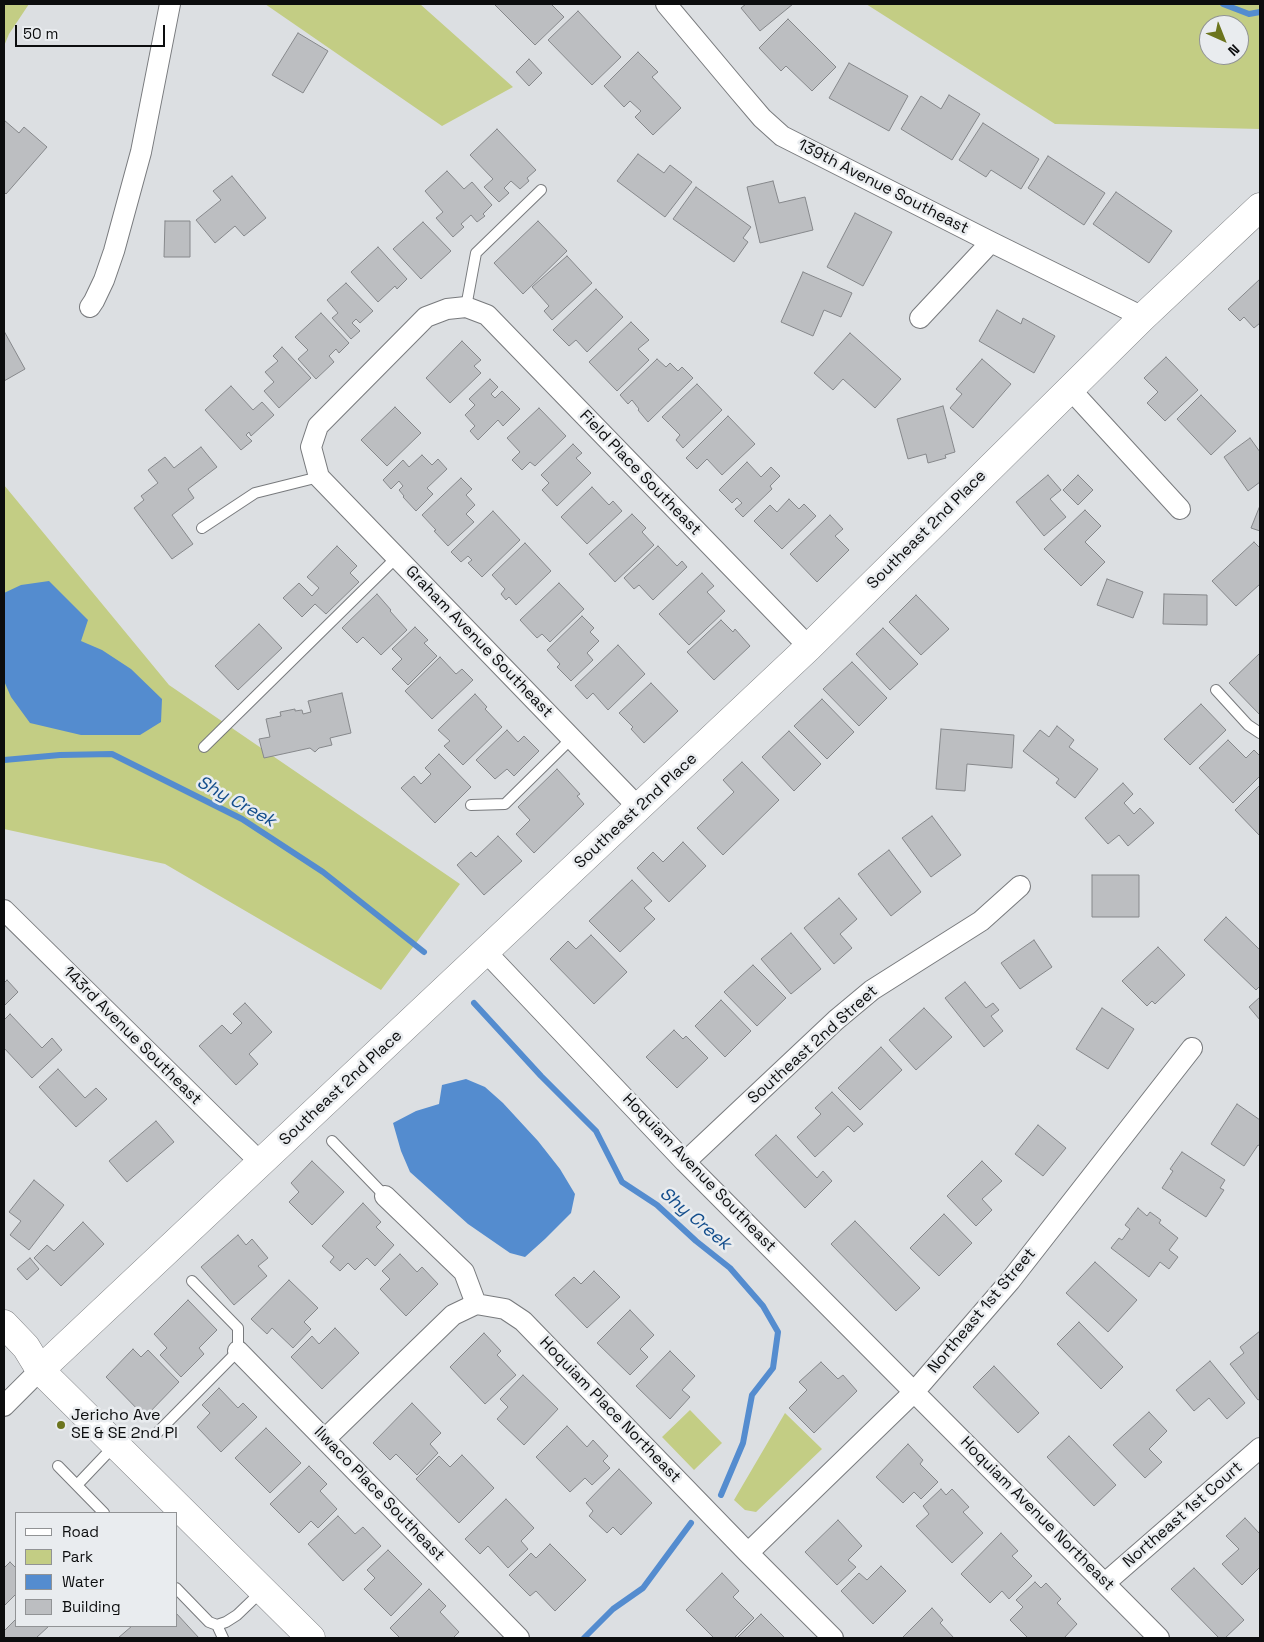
<!DOCTYPE html>
<html>
<head>
<meta charset="utf-8">
<style>
  body { margin:0 }
  #map { position:relative; width:1264px; height:1642px; overflow:hidden; background:#dcdfe2; font-family:"Space Grotesk",sans-serif }
  canvas { display:block }
  .frame { position:absolute; inset:0; border:5px solid #0c0d0e; pointer-events:none }
  .legend { position:absolute; left:15px; top:1512px; width:162px; height:115px; box-sizing:border-box; background:#e9ecef; border:1px solid #919395; margin:0; padding:6px 9px; list-style:none; font-size:15px; color:#0c0d0e }
  .legend li { display:flex; align-items:center; gap:10px; height:25px }
  .legend b { width:25px; border:1px solid #919395 }
  .north { position:absolute; left:1199px; top:15px; width:50px; height:50px; box-sizing:border-box; background:#e9ecef; border:1px solid #919395; border-radius:50%; rotate:136deg; font-size:14px; font-weight:700; line-height:20px; text-align:center; color:#0c0d0e }
  .north::after { content:''; display:block; margin:auto; width:18px; height:22px; background:#6c751e; clip-path:polygon(50% 0,100% 100%,50% 72%,0 100%) }
  .scale { position:absolute; left:15px; top:25px; width:150px; height:22px; box-sizing:border-box; border:2px solid #0c0d0e; border-top:0; padding-left:6px; font-size:15px; line-height:18px; white-space:nowrap; color:#0c0d0e; -webkit-text-stroke:4px #e9ecef; paint-order:stroke }
</style>
</head>
<body>
<div id="map">
<canvas width="1264" height="1642"></canvas>
<div class="frame"></div>
<ul class="legend">
<li><b style="height:6px;background:#fff"></b>Road</li>
<li><b style="height:14px;background:#c3cd84"></b>Park</li>
<li><b style="height:14px;background:#548ccf"></b>Water</li>
<li><b style="height:14px;background:#bcbec1"></b>Building</li>
</ul>
<div class="north">N</div>
<div class="scale">50 m</div>
</div>
<script>
const g = document.querySelector('canvas').getContext('2d');
g.lineJoin = 'round';
function paint(path, color) {
  g.fillStyle = color;
  g.fill(path, 'evenodd');
}
function poly(rows) {
  const path = new Path2D();
  for (const r of rows) {
    path.moveTo(r[0], r[1]);
    for (let i = 2; i < r.length; i += 2) path.lineTo(r[i], r[i + 1]);
  }
  return path;
}
function stroke(path, color, width, dash) {
  g.strokeStyle = color;
  g.lineWidth = width;
  g.lineCap = dash ? 'butt' : 'round';
  g.setLineDash(dash || []);
  g.stroke(path);
}
function drawText(font, color, halo, rows, align = 'center') {
  g.font = font + ' "Space Grotesk",sans-serif';
  g.lineWidth = 5;
  g.setLineDash([]);
  g.textBaseline = 'middle';
  g.strokeStyle = halo;
  g.fillStyle = color;
  for (const [text, x, y, turn = 0] of rows) {
    g.save();
    g.translate(x, y);
    g.rotate((+turn || 0) * Math.PI / 180);
    g.textAlign = isNaN(turn) ? turn : align;
    if (halo) g.strokeText(text, 0, 0);
    g.fillText(text, 0, 0);
    g.restore();
  }
}
const green = poly([
  [4,4,29,4,9,34,4,46],
  [265,4,420,4,513,87,442,126],
  [866,4,1260,4,1260,129,1055,124],
  [1209,25,1239,25,1239,55,1209,55],
  [4,485,169,685,460,884,381,990,165,864,4,829],
  [690,1410,722,1443,694,1470,662,1437],
  [785,1413,822,1449,756,1512,745,1510,734,1500]
]);
const water = poly([
  [49,581,88,620,81,641,102,650,131,669,162,699,161,722,140,735,81,735,30,723,11,697,4,681,4,593,21,585],
  [466,1079,485,1087,503,1103,538,1141,560,1169,575,1194,571,1213,545,1239,525,1257,510,1253,468,1224,410,1172,401,1151,393,1123,416,1111,439,1104,442,1085]
]);
const stream = poly([
  [1223,4,1249,14,1260,12],
  [4,760,60,755,112,754,242,819,323,872,424,952],
  [474,1003,541,1076,596,1131,622,1182,657,1205,696,1241,730,1268,763,1306,778,1332,773,1368,752,1395,743,1443,721,1495],
  [584,1638,613,1609,643,1588,691,1523]
]);
const building = poly([
  [494,4,551,4,564,17,535,45,494,4],
  [746,4,793,4,760,31,741,8,746,4],
  [578,11,621,57,592,85,548,40,578,11],
  [788,19,836,67,812,91,786,66,781,71,759,48,788,19],
  [298,33,328,51,303,93,272,75,298,33],
  [638,52,658,72,652,77,681,108,653,135,635,117,641,111,630,101,624,107,604,86,638,52],
  [529,59,542,73,529,86,516,72,529,59],
  [849,63,908,96,889,131,829,98,849,63],
  [949,95,980,114,952,160,901,129,921,96,941,109,949,95],
  [4,120,19,133,24,127,47,147,6,194,4,192,4,120],
  [983,123,1039,159,1021,189,991,170,986,177,959,160,983,123],
  [497,129,536,170,527,178,529,181,520,189,511,181,504,188,509,193,499,202,484,187,493,179,470,155,497,129],
  [638,154,664,173,670,165,692,182,665,217,617,181,638,154],
  [1048,156,1105,193,1084,225,1028,188,1048,156],
  [447,171,464,189,472,182,492,205,483,214,485,216,477,222,471,215,461,224,464,227,453,237,436,218,443,212,425,191,447,171],
  [232,176,266,218,244,236,235,226,215,243,196,220,221,200,213,191,232,176],
  [773,181,779,203,805,197,813,230,760,243,747,187,773,181],
  [696,187,751,227,743,238,748,242,734,262,673,219,696,187],
  [1116,192,1172,231,1149,263,1093,224,1116,192],
  [855,213,892,232,863,286,827,267,855,213],
  [165,221,190,221,190,257,164,257,165,221],
  [538,221,567,251,523,294,494,263,538,221],
  [423,222,451,251,421,279,393,249,423,222],
  [378,247,407,279,397,289,395,286,378,302,351,272,378,247],
  [567,256,592,283,552,320,544,311,549,306,532,287,567,256],
  [803,272,852,293,841,317,824,310,813,336,781,322,803,272],
  [1260,279,1260,323,1254,328,1244,317,1240,321,1228,309,1260,279],
  [346,283,373,311,360,323,356,319,352,323,360,331,351,339,332,318,338,313,327,300,346,283],
  [596,289,623,317,587,352,576,340,569,346,553,330,596,289],
  [997,310,1021,324,1023,318,1055,336,1034,373,979,341,997,310],
  [321,313,349,343,339,353,336,349,329,356,334,362,316,379,298,359,308,350,295,337,321,313],
  [631,322,649,340,638,349,649,360,617,391,589,362,631,322],
  [4,331,25,369,4,381,4,331],
  [850,333,901,379,875,408,843,379,833,390,814,373,850,333],
  [462,341,481,360,474,366,481,373,450,403,426,378,462,341],
  [282,347,311,378,279,408,264,391,274,382,265,372,278,361,273,356,282,347],
  [1166,357,1198,390,1165,421,1147,403,1158,392,1144,378,1166,357],
  [657,359,666,367,670,363,678,371,682,367,693,378,648,422,638,410,639,409,632,400,628,404,620,395,657,359],
  [982,359,1011,384,973,428,950,408,962,394,956,389,982,359],
  [490,379,498,387,491,394,495,398,502,391,520,409,503,426,498,420,478,440,470,431,475,426,465,415,475,405,469,399,490,379],
  [697,384,722,410,683,448,676,440,680,435,662,417,697,384],
  [231,386,253,410,262,402,274,415,251,436,249,432,246,435,252,441,241,450,205,410,231,386],
  [1201,395,1236,431,1211,455,1177,419,1201,395],
  [943,406,955,452,945,455,946,458,928,463,926,454,908,459,897,419,943,406],
  [395,407,421,433,387,466,361,440,395,407],
  [539,408,566,436,535,466,530,462,522,470,512,460,520,452,507,438,539,408],
  [728,416,755,444,722,475,707,459,697,469,686,458,728,416],
  [1250,438,1260,452,1260,482,1248,491,1224,457,1250,438],
  [573,444,582,453,576,458,591,473,557,506,542,490,549,483,541,475,573,444],
  [201,447,217,467,188,489,194,498,172,515,193,544,172,559,134,508,144,500,141,496,158,483,148,470,165,457,174,468,201,447],
  [422,455,432,465,438,459,447,469,427,488,433,494,416,511,403,497,404,496,399,490,403,486,399,481,391,489,383,480,403,460,409,467,422,455],
  [747,462,761,477,771,467,780,476,770,486,772,489,743,517,735,509,742,503,737,498,732,503,719,490,747,462],
  [1048,475,1061,490,1050,499,1066,517,1044,536,1016,502,1048,475],
  [1078,475,1093,490,1078,505,1063,490,1078,475],
  [461,478,472,489,466,495,475,505,466,514,474,522,448,546,434,531,436,530,422,515,461,478],
  [592,487,609,505,613,501,622,511,587,544,561,517,592,487],
  [789,499,799,509,804,504,816,516,782,549,754,521,770,505,777,512,789,499],
  [1259,508,1260,508,1260,531,1251,528,1259,508],
  [1085,510,1101,526,1085,542,1105,562,1081,586,1044,549,1085,510],
  [493,511,520,540,482,577,468,563,472,560,468,556,461,562,451,552,493,511],
  [632,514,646,528,642,532,654,545,615,582,589,554,632,514],
  [830,515,843,529,835,536,849,550,817,582,790,554,830,515],
  [1254,542,1260,548,1260,584,1236,606,1212,581,1254,542],
  [525,543,551,571,516,605,509,597,506,600,501,594,505,589,492,575,525,543],
  [337,546,357,566,350,573,359,582,326,614,315,604,302,617,283,598,299,583,312,596,319,588,307,577,337,546],
  [658,546,677,566,682,561,687,567,653,600,639,585,634,589,624,578,658,546],
  [702,573,714,586,707,592,725,611,689,645,659,614,702,573],
  [1107,579,1143,592,1133,618,1097,605,1107,579],
  [559,583,584,609,550,642,542,634,537,638,520,620,559,583],
  [377,594,391,610,390,611,407,630,381,655,363,637,357,643,342,628,377,594],
  [1164,594,1207,595,1207,625,1163,624,1164,594],
  [916,595,949,629,921,655,889,622,916,595],
  [582,616,594,628,590,632,599,641,587,653,593,660,571,681,557,667,560,664,547,650,582,616],
  [721,620,733,632,735,629,750,646,714,680,687,652,721,620],
  [259,624,282,648,238,690,215,666,259,624],
  [415,627,428,640,424,643,437,656,408,685,392,669,402,659,392,649,415,627],
  [883,628,918,664,890,690,856,654,883,628],
  [618,645,645,674,608,710,593,693,587,699,575,686,618,645],
  [1260,653,1260,715,1229,683,1260,653],
  [440,657,456,674,462,669,473,680,432,719,405,691,440,657],
  [852,662,887,698,859,726,823,689,852,662],
  [651,683,678,711,644,743,631,729,633,727,619,713,651,683],
  [342,693,351,733,330,738,332,745,319,748,315,752,310,748,264,758,259,739,270,737,266,719,281,716,280,712,295,709,295,711,302,710,303,714,311,712,308,701,342,693],
  [475,694,487,707,485,709,502,727,463,765,444,746,450,741,438,730,475,694],
  [822,699,854,732,827,759,794,726,822,699],
  [1201,704,1226,730,1190,765,1164,739,1201,704],
  [1057,726,1074,740,1069,747,1098,769,1075,798,1056,783,1059,779,1023,751,1040,730,1049,737,1057,726],
  [941,729,1014,735,1012,768,967,764,965,791,936,789,941,729],
  [507,730,518,742,524,736,539,751,514,776,507,769,495,779,476,760,507,730],
  [789,731,821,764,794,791,762,757,789,731],
  [1228,740,1246,758,1254,750,1260,756,1260,776,1233,803,1199,768,1228,740],
  [439,754,471,787,435,823,401,788,414,776,421,784,431,774,425,768,439,754],
  [742,762,779,800,723,855,697,828,734,792,723,780,742,762],
  [557,769,580,794,577,796,584,804,534,853,516,834,530,820,518,807,557,769],
  [1123,783,1133,794,1124,803,1134,814,1140,808,1154,823,1128,846,1119,835,1108,844,1085,818,1123,783],
  [1260,785,1260,836,1235,810,1260,785],
  [932,816,961,855,931,877,902,838,932,816],
  [498,836,522,861,484,895,457,865,471,852,476,857,498,836],
  [683,842,706,866,669,902,637,868,653,852,663,862,683,842],
  [889,850,921,892,891,916,858,874,889,850],
  [1092,875,1139,875,1139,917,1092,917,1092,875],
  [632,880,652,901,644,908,655,919,620,952,589,921,632,880],
  [839,898,857,919,840,934,852,948,834,964,804,928,839,898],
  [1226,917,1260,950,1260,986,1256,990,1204,940,1226,917],
  [791,933,821,969,791,994,761,959,791,933],
  [591,935,627,972,594,1004,550,959,568,941,576,949,591,935],
  [1034,940,1052,967,1020,989,1001,963,1034,940],
  [1158,947,1185,975,1155,1004,1152,1001,1147,1006,1122,981,1158,947],
  [753,965,786,998,757,1026,724,992,753,965],
  [7,980,18,992,4,1006,4,983,7,980],
  [965,982,986,1008,993,1003,999,1010,991,1016,1003,1031,984,1047,945,998,965,982],
  [1260,997,1260,1020,1249,1007,1260,997],
  [721,1000,751,1031,725,1057,695,1026,721,1000],
  [245,1003,272,1032,249,1054,258,1064,236,1085,199,1046,222,1025,231,1034,242,1023,233,1014,245,1003],
  [924,1008,952,1037,916,1070,889,1040,924,1008],
  [1102,1008,1134,1029,1108,1069,1076,1049,1102,1008],
  [10,1014,42,1048,52,1038,62,1050,32,1078,4,1048,4,1020,10,1014],
  [674,1030,683,1039,686,1036,708,1058,677,1088,646,1057,674,1030],
  [881,1047,902,1070,860,1110,838,1088,881,1047],
  [58,1069,85,1098,96,1088,107,1099,76,1127,39,1087,58,1069],
  [832,1092,863,1124,854,1132,848,1126,815,1157,797,1137,821,1114,815,1108,832,1092],
  [1237,1104,1260,1120,1260,1146,1258,1145,1244,1166,1211,1144,1237,1104],
  [156,1121,174,1142,127,1182,109,1161,156,1121],
  [1038,1125,1066,1148,1043,1176,1015,1154,1038,1125],
  [776,1135,817,1178,823,1171,832,1181,805,1208,755,1155,776,1135],
  [1182,1152,1225,1180,1220,1188,1224,1190,1206,1217,1162,1188,1173,1171,1170,1169,1182,1152],
  [312,1161,344,1192,312,1225,289,1202,299,1192,291,1183,312,1161],
  [982,1161,1002,1181,982,1199,992,1210,976,1226,947,1196,982,1161],
  [34,1180,64,1205,29,1250,10,1235,21,1221,9,1212,34,1180],
  [363,1203,381,1222,376,1227,394,1245,375,1266,367,1258,355,1270,348,1263,340,1271,330,1262,334,1257,322,1246,363,1203],
  [1138,1208,1147,1216,1150,1212,1161,1220,1159,1223,1178,1238,1169,1250,1178,1257,1169,1269,1160,1262,1149,1277,1111,1248,1119,1238,1122,1240,1130,1229,1125,1225,1138,1208],
  [944,1214,972,1243,939,1276,910,1248,944,1214],
  [855,1221,920,1288,896,1311,831,1244,855,1221],
  [83,1222,104,1244,61,1286,34,1258,47,1245,54,1251,83,1222],
  [238,1235,246,1245,252,1239,268,1258,258,1266,267,1276,234,1305,201,1267,238,1235],
  [400,1254,417,1272,422,1267,438,1284,406,1316,380,1289,390,1279,382,1271,400,1254],
  [30,1258,39,1269,27,1280,17,1269,30,1258],
  [1095,1262,1137,1300,1108,1332,1066,1293,1095,1262],
  [594,1271,620,1297,587,1328,555,1295,574,1277,581,1284,594,1271],
  [289,1280,318,1308,304,1322,311,1329,293,1348,272,1328,267,1334,251,1319,289,1280],
  [188,1300,217,1330,199,1348,204,1354,181,1377,160,1355,167,1348,154,1334,188,1300],
  [630,1310,654,1335,640,1349,648,1357,630,1375,597,1343,630,1310],
  [1079,1322,1123,1367,1101,1389,1057,1344,1079,1322],
  [335,1328,359,1353,322,1389,291,1357,312,1336,319,1344,335,1328],
  [1260,1331,1260,1399,1258,1400,1230,1364,1244,1353,1240,1347,1260,1331],
  [484,1333,501,1351,497,1355,516,1375,485,1404,450,1367,484,1333],
  [133,1349,141,1357,148,1350,179,1382,145,1417,106,1377,133,1349],
  [670,1351,695,1376,682,1390,690,1397,670,1419,636,1386,670,1351],
  [1210,1361,1245,1403,1227,1419,1209,1398,1194,1411,1176,1390,1210,1361],
  [821,1362,838,1379,843,1375,857,1391,814,1433,789,1408,807,1390,799,1382,821,1362],
  [994,1366,1039,1413,1018,1433,973,1387,994,1366],
  [523,1375,558,1409,524,1445,497,1419,508,1407,500,1399,523,1375],
  [219,1388,238,1408,243,1403,257,1417,221,1452,197,1427,210,1413,202,1405,219,1388],
  [412,1403,441,1433,430,1444,438,1453,417,1475,396,1454,390,1460,373,1443,412,1403],
  [1149,1412,1167,1431,1149,1449,1162,1462,1145,1478,1113,1445,1149,1412],
  [567,1426,587,1447,593,1440,608,1456,603,1461,610,1468,592,1485,585,1478,570,1492,536,1457,567,1426],
  [266,1428,301,1463,270,1493,235,1458,266,1428],
  [1069,1436,1116,1485,1094,1506,1047,1457,1069,1436],
  [908,1444,923,1460,920,1464,938,1482,921,1499,914,1492,903,1503,876,1477,908,1444],
  [462,1455,494,1488,459,1523,416,1479,439,1456,450,1467,462,1455],
  [309,1466,327,1484,320,1491,337,1509,318,1528,311,1521,299,1533,270,1504,309,1466],
  [619,1469,652,1503,621,1535,613,1527,607,1533,589,1516,593,1511,586,1503,619,1469],
  [941,1489,946,1495,952,1489,969,1507,963,1512,983,1533,952,1563,916,1526,929,1514,923,1506,941,1489],
  [506,1499,534,1528,521,1541,528,1549,508,1568,488,1546,480,1554,465,1539,506,1499],
  [338,1516,355,1534,363,1527,381,1546,343,1581,308,1544,338,1516],
  [1245,1518,1260,1534,1260,1567,1242,1585,1222,1564,1239,1549,1226,1536,1245,1518],
  [838,1520,862,1546,848,1560,856,1567,837,1585,805,1552,838,1520],
  [1001,1533,1018,1551,1012,1556,1032,1576,1009,1599,1002,1591,990,1603,961,1574,1001,1533],
  [550,1544,586,1580,555,1611,536,1591,530,1596,509,1575,531,1553,536,1558,550,1544],
  [388,1550,422,1584,391,1616,364,1589,375,1578,367,1570,388,1550],
  [10,1562,16,1568,16,1594,4,1606,4,1568,10,1562],
  [881,1566,906,1591,873,1624,841,1591,859,1573,867,1580,881,1566],
  [1194,1568,1244,1620,1225,1638,1219,1638,1171,1589,1194,1568],
  [722,1573,739,1591,733,1597,754,1618,734,1638,714,1638,686,1610,722,1573],
  [1035,1582,1041,1588,1046,1583,1061,1599,1057,1603,1077,1624,1064,1638,1028,1638,1010,1620,1023,1607,1016,1600,1035,1582],
  [429,1589,446,1606,440,1612,459,1632,453,1638,400,1638,390,1628,429,1589],
  [932,1608,943,1620,940,1623,954,1638,902,1638,932,1608],
  [176,1613,199,1638,118,1638,132,1626,176,1626,176,1613],
  [761,1614,785,1638,737,1638,761,1614],
  [16,1619,16,1626,49,1626,36,1638,4,1638,4,1631,16,1619]
]);
const lane = poly([
  [466,307,476,253,541,190],
  [202,528,255,493,319,477],
  [1216,690,1248,725,1260,733],
  [204,747,397,557],
  [471,805,505,804,572,738],
  [332,1141,385,1196],
  [157,1433,238,1351,238,1328,192,1281],
  [58,1466,104,1513],
  [77,1485,115,1445],
  [176,1588,209,1622,217,1625,226,1622,237,1615,262,1591],
  [217,1625,223,1638]
]);
const street = poly([
  [666,4,739,91,762,118,782,136,991,242,1143,317],
  [90,307,94,301,104,280,114,251,141,152,170,4],
  [920,318,991,242],
  [1070,389,1180,509],
  [639,808,319,477,311,447,318,426,426,317,447,309,466,307,487,315,809,647],
  [4,910,261,1163],
  [486,952,685,1162,1159,1638],
  [685,1162,836,1020,872,990,981,921,1020,886],
  [385,1196,464,1272,476,1304,505,1309,523,1321,748,1553,833,1638],
  [238,1351,519,1638],
  [4,1406,40,1370],
  [325,1439,453,1315,476,1304],
  [748,1553,914,1392,1010,1281,1192,1048],
  [1105,1583,1260,1448]
]);
const secondary = poly([
  [4,1324,26,1347,40,1370,311,1638],
  [40,1370,809,647,1143,317,1260,207]
]);
const markers = [
  [61,1425,5,"#6c751e"]
];
const streetNames = [
  ["139th Avenue Southeast",883,187,27],
  ["Field Place Southeast",640,473,46],
  ["Southeast 2nd Place",927,530,-45],
  ["Graham Avenue Southeast",479,642,46],
  ["Southeast 2nd Place",636,811,-43],
  ["143rd Avenue Southeast",132,1036,45],
  ["Southeast 2nd Street",813,1045,-42],
  ["Southeast 2nd Place",341,1088,-43],
  ["Hoquiam Avenue Southeast",699,1173,46],
  ["Northeast 1st Street",982,1311,-50],
  ["Hoquiam Place Northeast",610,1410,46],
  ["Ilwaco Place Southeast",379,1494,46],
  ["Hoquiam Avenue Northeast",1037,1514,45],
  ["Northeast 1st Court",1183,1515,-41]
];
const poiNames = [
  ["Jericho Ave",71,1416],
  ["SE & SE 2nd Pl",71,1434]
];
const waterNames = [
  ["Shy Creek",236,802,29],
  ["Shy Creek",695,1219,40]
];
paint(green, '#c3cd84');
paint(water, '#548ccf');
stroke(stream, '#548ccf', 6);
paint(building, '#bcbec1');
stroke(building, '#86888b', 1);
stroke(lane, '#787a7d', 12);
stroke(street, '#787a7d', 22);
stroke(secondary, '#787a7d', 29);
stroke(lane, '#fff', 10);
stroke(street, '#fff', 20);
stroke(secondary, '#fff', 28);
for (const [x, y, r, color] of markers) {
  const dot = new Path2D();
  dot.arc(x, y, r, 0, 2 * Math.PI);
  g.fillStyle = color;
  g.fill(dot);
  stroke(dot, '#e9ecef', 2);
}
drawText('16px', '#0c0d0e', '#e9ecef', streetNames);
drawText('16px', '#0c0d0e', '#e9ecef', poiNames, 'left');
drawText('italic 18px', '#144e8c', '#e9ecef', waterNames);
</script>
</body>
</html>
